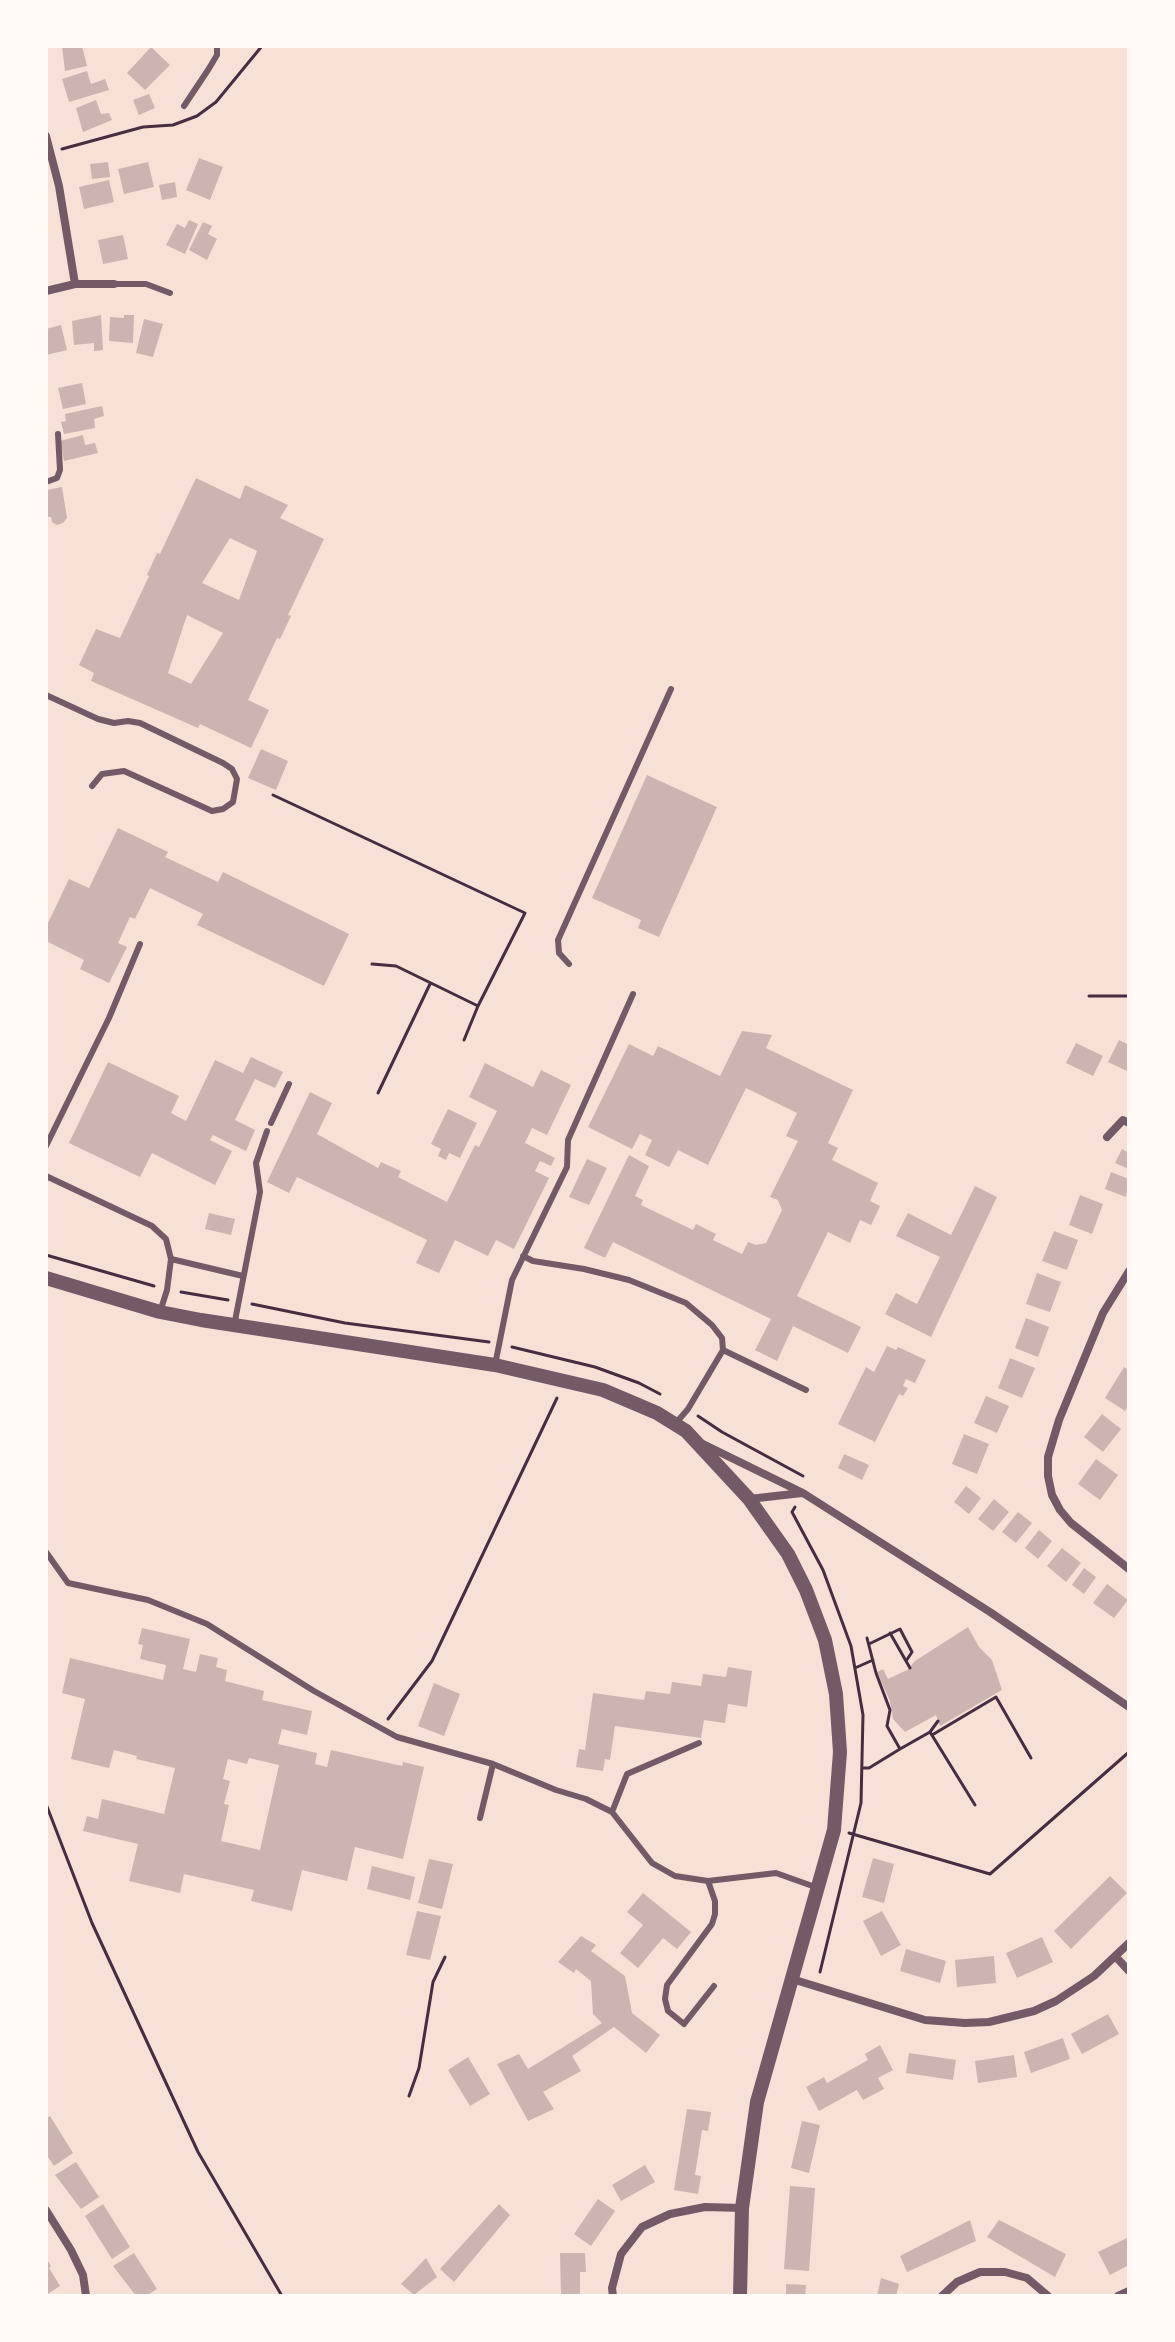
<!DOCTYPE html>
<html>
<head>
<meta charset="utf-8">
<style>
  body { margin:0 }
  #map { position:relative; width:1175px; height:2342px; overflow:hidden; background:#f7e1d7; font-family:Rubik,sans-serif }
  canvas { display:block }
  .frame { position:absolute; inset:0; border:48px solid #fffaf5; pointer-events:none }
</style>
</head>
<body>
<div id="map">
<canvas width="1175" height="2342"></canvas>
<div class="frame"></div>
</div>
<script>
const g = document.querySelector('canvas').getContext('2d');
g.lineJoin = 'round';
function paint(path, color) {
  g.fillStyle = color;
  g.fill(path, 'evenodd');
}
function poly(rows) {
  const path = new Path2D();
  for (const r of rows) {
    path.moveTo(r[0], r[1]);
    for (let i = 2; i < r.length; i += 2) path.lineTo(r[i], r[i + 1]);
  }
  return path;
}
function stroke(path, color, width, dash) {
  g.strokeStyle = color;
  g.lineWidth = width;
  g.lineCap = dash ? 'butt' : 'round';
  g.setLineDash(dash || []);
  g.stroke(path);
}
const building = poly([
  [62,46,82,46,87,66,65,71],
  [151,47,170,65,145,90,127,73],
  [87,71,91,84,105,79,109,90,69,102,62,79],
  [149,94,155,108,139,115,133,100],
  [96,100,101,114,109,113,112,120,83,132,76,108],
  [199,158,223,167,210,200,186,190],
  [108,162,110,177,92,179,90,164],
  [148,162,154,187,124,194,118,169],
  [109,180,114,202,84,209,79,187],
  [175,182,177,197,162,200,159,185],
  [189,220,198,224,185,254,166,245,177,224,185,228],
  [203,222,212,226,208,234,217,239,207,260,189,250],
  [123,235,128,259,103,264,98,240],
  [101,315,103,350,94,351,94,343,74,345,72,321],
  [124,315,134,315,133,343,109,341,110,317,124,318],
  [144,319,163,324,153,357,136,353],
  [61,325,67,350,46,355,46,329],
  [82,383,86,404,63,409,58,388],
  [102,406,104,416,94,419,95,428,64,434,61,422,66,421,65,414],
  [83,435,85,445,95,443,98,453,64,461,60,441],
  [196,478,240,499,245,485,288,505,280,518,324,539,288,615,291,616,280,639,277,638,248,700,269,710,251,748,200,724,198,728,91,681,94,673,79,665,96,629,120,638,149,576,147,575,157,553,160,554],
  [230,538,257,551,239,600,202,583],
  [187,615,223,633,191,684,168,673],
  [62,487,67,518,63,523,57,525,52,522,51,517,46,517,46,490],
  [261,749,288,761,276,790,248,778],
  [647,775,717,807,659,937,638,928,641,920,592,898],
  [118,828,168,852,165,857,218,882,223,872,349,934,324,986,197,925,203,914,150,888,135,919,130,917,118,943,127,947,109,983,80,969,84,960,46,941,46,927,69,879,89,888],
  [742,1031,772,1035,766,1048,853,1090,828,1143,838,1148,832,1160,878,1183,870,1201,880,1206,871,1225,860,1220,850,1243,828,1232,797,1296,861,1327,848,1353,793,1326,777,1361,755,1350,771,1319,613,1242,605,1258,584,1248,629,1155,649,1166,635,1196,643,1200,641,1205,693,1230,696,1224,716,1234,713,1240,742,1254,748,1242,756,1245,766,1243,782,1210,778,1200,770,1197,798,1141,786,1136,797,1113,746,1088,708,1165,678,1150,669,1167,645,1155,652,1140,640,1134,632,1149,588,1127,629,1044,653,1056,658,1046,720,1076],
  [1119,1040,1129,1045,1129,1072,1108,1062],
  [1076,1043,1103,1056,1093,1076,1066,1063],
  [251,1057,283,1072,275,1088,255,1079,235,1120,255,1130,246,1151,213,1135,210,1140,232,1151,215,1185,152,1153,140,1177,69,1143,108,1062,179,1096,171,1113,186,1121,215,1060,243,1073],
  [485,1063,533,1087,541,1070,571,1085,547,1135,532,1128,525,1143,555,1158,551,1166,540,1161,535,1171,549,1178,514,1249,496,1240,488,1256,455,1240,439,1273,416,1263,427,1240,297,1177,289,1193,267,1182,310,1092,332,1103,317,1134,378,1168,381,1162,401,1171,398,1177,447,1202,475,1145,479,1147,497,1111,469,1097],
  [448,1109,477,1123,460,1158,449,1153,446,1160,438,1156,441,1149,431,1144],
  [1122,1149,1129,1153,1129,1169,1115,1163],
  [587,1159,607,1168,589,1205,569,1197],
  [1111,1172,1129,1179,1126,1197,1105,1189],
  [975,1186,997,1197,931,1337,885,1314,896,1293,917,1304,940,1257,896,1236,908,1213,951,1235],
  [1080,1195,1103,1204,1092,1234,1069,1225],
  [209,1213,235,1219,231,1235,205,1229],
  [1054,1231,1078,1240,1067,1270,1042,1261],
  [1037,1273,1061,1282,1050,1312,1026,1304],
  [1026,1318,1049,1327,1038,1357,1015,1348],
  [887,1346,896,1350,898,1347,926,1360,915,1383,906,1379,903,1386,908,1388,903,1396,899,1394,875,1442,838,1424,866,1367,874,1372],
  [1010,1358,1035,1368,1022,1398,998,1388],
  [1124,1367,1129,1370,1129,1405,1125,1411,1105,1398],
  [986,1396,1009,1406,997,1433,974,1423],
  [1102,1414,1121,1429,1103,1452,1084,1437],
  [964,1434,989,1444,977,1474,952,1464],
  [844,1454,869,1465,862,1480,838,1468],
  [1096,1459,1118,1475,1100,1500,1078,1484],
  [966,1486,981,1498,969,1514,954,1502],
  [994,1499,1009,1512,993,1531,978,1519],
  [1018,1512,1032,1523,1016,1543,1002,1532],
  [1039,1530,1052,1541,1038,1559,1025,1548],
  [1062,1548,1081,1563,1066,1582,1047,1566],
  [1084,1568,1096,1577,1084,1594,1072,1585],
  [1107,1584,1128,1600,1114,1618,1093,1603],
  [968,1627,979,1647,992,1660,1002,1690,940,1726,936,1715,905,1732,893,1719,890,1701,877,1672,883,1669,888,1679,907,1670,915,1661],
  [142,1628,190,1639,183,1669,196,1672,200,1654,218,1658,216,1667,227,1670,225,1681,264,1691,262,1700,312,1711,307,1735,282,1729,278,1744,317,1753,315,1764,327,1767,331,1750,402,1766,403,1762,424,1767,403,1859,355,1847,347,1881,302,1870,292,1911,251,1901,254,1890,184,1874,180,1893,129,1881,138,1844,83,1831,87,1816,98,1819,102,1799,164,1814,175,1768,136,1759,137,1756,114,1750,109,1768,71,1759,85,1699,62,1693,70,1658,163,1680,166,1665,140,1659,143,1645,138,1644],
  [249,1758,279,1765,260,1850,221,1841,229,1805,224,1804,230,1781,223,1779,228,1759,247,1764],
  [728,1667,752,1671,747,1707,728,1704,725,1723,704,1720,701,1738,615,1726,610,1760,605,1759,603,1771,576,1767,579,1749,585,1750,593,1693,644,1700,646,1691,670,1694,672,1682,701,1686,703,1674,726,1677],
  [434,1683,460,1694,444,1736,418,1726],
  [873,1858,894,1864,884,1903,862,1897],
  [429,1859,453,1864,442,1909,418,1903],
  [372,1866,415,1877,410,1900,367,1889],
  [1110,1876,1127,1893,1071,1949,1054,1931],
  [643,1893,691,1932,677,1949,663,1938,638,1968,620,1953,643,1925,627,1912],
  [417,1911,441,1916,430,1960,406,1955],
  [882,1911,901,1945,881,1956,863,1921],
  [581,1936,596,1945,591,1951,625,1976,632,2013,660,2035,646,2053,614,2027,572,2056,581,2071,543,2092,554,2109,528,2121,497,2064,519,2054,528,2069,602,2023,593,2014,591,1981,576,1969,574,1973,558,1962],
  [1042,1937,1053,1962,1017,1978,1006,1953],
  [906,1949,946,1961,940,1983,900,1971],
  [994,1956,996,1983,957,1987,955,1960],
  [1108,2014,1119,2034,1082,2054,1071,2034],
  [1063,2038,1070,2059,1031,2073,1024,2052],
  [880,2045,893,2070,878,2078,884,2089,863,2100,857,2090,819,2111,806,2087,824,2077,827,2083,868,2060,865,2054],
  [909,2053,956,2060,953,2080,906,2073],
  [1014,2055,1017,2077,978,2083,975,2061],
  [468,2057,490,2094,470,2106,448,2070],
  [687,2109,711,2112,708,2131,702,2130,695,2175,701,2176,698,2194,674,2190],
  [50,2116,73,2153,54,2166,46,2154,46,2119],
  [802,2121,820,2125,809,2173,791,2168],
  [76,2162,99,2197,81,2209,55,2175],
  [645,2165,655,2182,621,2201,612,2185],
  [790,2186,815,2188,809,2271,784,2269],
  [598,2199,615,2211,591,2246,574,2234],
  [103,2204,130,2247,112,2259,85,2216],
  [499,2204,510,2215,454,2282,440,2269],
  [970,2220,976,2241,907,2272,900,2256],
  [999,2220,1066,2254,1055,2277,987,2237],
  [1129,2237,1129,2265,1110,2275,1098,2252],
  [134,2253,157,2289,146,2296,136,2296,113,2266],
  [560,2253,585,2253,586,2272,580,2272,580,2296,561,2296],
  [46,2258,51,2266,49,2268,60,2286,46,2295],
  [426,2258,437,2277,414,2295,401,2284],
  [881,2278,899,2284,896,2296,877,2296],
  [786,2284,806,2285,805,2296,786,2296]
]);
const path = poly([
  [62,149,143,127,173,125,197,116,216,102,262,46],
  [273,795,525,913,478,1006,464,1040],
  [372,964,396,966,478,1006],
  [1089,996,1129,996],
  [378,1093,430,984],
  [46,1255,154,1286],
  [181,1292,228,1300],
  [252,1304,345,1323,489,1342],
  [512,1347,595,1367,639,1383,660,1394],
  [698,1416,722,1432,803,1476],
  [795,1507,792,1512,823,1570,851,1646,863,1715,861,1803,820,1972],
  [890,1633,910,1668],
  [867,1638,876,1673,890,1710,887,1726,900,1749,930,1732,975,1805],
  [869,1644,900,1629,912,1652,906,1661],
  [855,1668,873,1660],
  [388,1719,432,1661,557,1398],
  [930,1732,938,1721],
  [932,1735,996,1697,1031,1758],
  [863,1768,869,1768,900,1749],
  [46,1804,92,1923,198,2152,282,2296],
  [849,1833,990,1874,1129,1752],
  [409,2096,419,2068,433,1982,445,1957]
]);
const service = poly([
  [184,106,208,70,217,55,217,46],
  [114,284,146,284,170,293],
  [46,482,57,478,60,470,58,434],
  [46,695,98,719,114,723,128,721,140,723,223,763,232,769,237,779,233,802,223,809,212,811,124,771,102,774,92,786],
  [569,964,559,953,558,940,671,689],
  [271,1123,289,1084],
  [46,1146,109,1018,140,944],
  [46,1176,152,1226,166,1239,171,1259,167,1290,160,1312],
  [523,1256,533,1261,584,1269,629,1280,686,1303,712,1325,722,1338,723,1350],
  [171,1259,243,1276],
  [234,1326,260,1192,256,1163,267,1131],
  [495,1365,512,1280,567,1167,568,1140,633,994],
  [676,1423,688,1409,723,1350,806,1390],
  [46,1552,68,1583,148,1600,207,1624,314,1691,397,1737,493,1764,556,1790,586,1799,612,1812,652,1863,675,1876,708,1881,776,1873,818,1888],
  [612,1812,627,1774,699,1743],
  [480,1818,493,1764],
  [708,1881,715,1901,715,1914,712,1924,667,1985,665,1999,668,2011,684,2024,714,1986]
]);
const minor = poly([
  [46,136,59,186,75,284],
  [46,291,75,284,114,284],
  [1107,1137,1123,1120,1129,1123],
  [1129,1271,1103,1313,1059,1420,1048,1457,1048,1476,1052,1495,1060,1510,1071,1523,1129,1569],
  [703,1444,803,1493,990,1612,1129,1707],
  [749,1499,802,1493],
  [1116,1957,1129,1971],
  [792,1979,925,2020,965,2023,989,2022,1034,2011,1056,2001,1094,1976,1129,1943],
  [46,2210,71,2250,83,2275,86,2296],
  [613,2296,612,2288,621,2254,642,2227,670,2214,705,2207,742,2208],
  [942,2296,957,2282,980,2272,1005,2272,1027,2278,1048,2296],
  [1118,2296,1129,2291]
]);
const tertiary = poly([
  [46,1278,160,1312,201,1320,495,1365,603,1390,657,1413,686,1431,749,1499,788,1554,806,1590,825,1640,836,1694,840,1752,834,1830,757,2102,742,2208,740,2296]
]);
paint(building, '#ccb4b1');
stroke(path, '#4a2c40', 3);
stroke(service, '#755966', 6);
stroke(minor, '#755966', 8);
stroke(tertiary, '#755966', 14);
</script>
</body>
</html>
